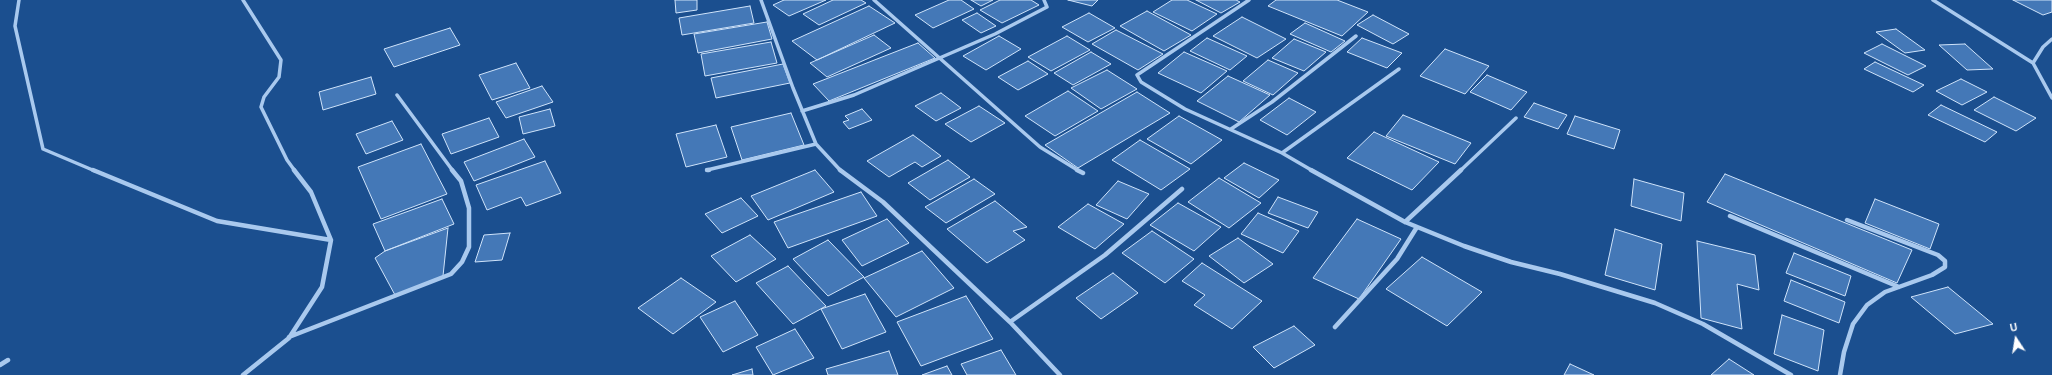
<!DOCTYPE html>
<html>
<head>
<meta charset="utf-8">
<style>
  body { margin:0 }
  #map { position:relative; width:2052px; height:375px; overflow:hidden; background:#1b4f8f; font-family:Ubuntu,sans-serif }
  canvas { display:block }
  .north { position:absolute; left:1996px; top:319px; width:40px; height:40px; -webkit-text-stroke:3px #1b4f8f; paint-order:stroke; rotate:348deg; font-size:11px; font-weight:700; line-height:16px; text-align:center; color:#fff }
  .north::after { content:''; display:block; margin:auto; width:14px; height:18px; background:#fff; clip-path:polygon(50% 0,100% 100%,50% 72%,0 100%) }
</style>
</head>
<body>
<div id="map">
<canvas width="2052" height="375"></canvas>
<div class="north">U</div>
</div>
<script>
const g = document.querySelector('canvas').getContext('2d');
g.lineJoin = 'round';
function paint(path, color) {
  g.fillStyle = color;
  g.fill(path, 'evenodd');
}
function poly(rows) {
  const path = new Path2D();
  for (const r of rows) {
    path.moveTo(r[0], r[1]);
    for (let i = 2; i < r.length; i += 2) path.lineTo(r[i], r[i + 1]);
  }
  return path;
}
function stroke(path, color, width, dash) {
  g.strokeStyle = color;
  g.lineWidth = width;
  g.lineCap = dash ? 'butt' : 'round';
  g.setLineDash(dash || []);
  g.stroke(path);
}
const building = poly([
  [675,0,697,0,697,10,676,13,675,0],
  [784,0,826,0,789,16,773,5,784,0],
  [833,0,861,0,866,3,819,25,803,14,833,0],
  [949,0,961,0,974,9,933,28,915,15,949,0],
  [971,0,993,0,981,6,971,0],
  [1000,0,1031,0,1039,5,1002,23,980,10,1000,0],
  [1068,0,1098,0,1092,6,1068,0],
  [1172,0,1187,0,1217,14,1192,31,1153,12,1172,0],
  [1196,0,1236,0,1240,2,1221,13,1196,0],
  [1276,0,1337,0,1368,12,1342,36,1268,6,1276,0],
  [2013,0,2052,0,2052,12,2043,15,2013,0],
  [750,6,754,23,682,35,679,18,750,6],
  [869,6,895,23,817,60,792,41,869,6],
  [1147,11,1191,35,1164,51,1120,26,1147,11],
  [977,13,996,26,981,33,962,20,977,13],
  [1089,13,1115,28,1088,42,1062,27,1089,13],
  [1373,15,1409,34,1393,44,1357,25,1373,15],
  [1242,17,1286,39,1257,58,1213,36,1242,17],
  [767,22,772,39,698,53,694,34,767,22],
  [1305,23,1345,41,1331,52,1290,34,1305,23],
  [450,28,460,45,394,67,384,49,450,28],
  [1896,29,1925,50,1905,53,1876,32,1896,29],
  [1116,30,1163,54,1138,70,1092,44,1116,30],
  [874,35,891,48,827,77,810,63,874,35],
  [999,36,1021,49,986,70,963,56,999,36],
  [1067,36,1090,50,1051,71,1028,57,1067,36],
  [1207,38,1247,56,1230,70,1190,51,1207,38],
  [1362,38,1402,53,1387,68,1347,52,1362,38],
  [1294,39,1326,52,1304,71,1272,58,1294,39],
  [771,42,777,63,705,76,701,54,771,42],
  [918,43,935,58,829,101,813,84,918,43],
  [1882,44,1926,66,1908,75,1864,53,1882,44],
  [1965,44,1993,69,1967,70,1939,45,1965,44],
  [1445,49,1489,66,1465,94,1420,76,1445,49],
  [1091,52,1111,64,1073,85,1054,73,1091,52],
  [1184,52,1227,71,1201,93,1158,73,1184,52],
  [1268,60,1298,73,1273,95,1243,81,1268,60],
  [1028,61,1048,74,1018,90,998,77,1028,61],
  [1875,62,1924,85,1913,92,1864,69,1875,62],
  [516,63,530,88,492,100,479,75,516,63],
  [783,64,790,83,716,98,711,78,783,64],
  [1107,70,1137,89,1101,109,1071,88,1107,70],
  [1487,75,1527,92,1511,110,1470,92,1487,75],
  [1228,76,1270,95,1239,122,1197,101,1228,76],
  [371,77,376,94,323,110,319,92,371,77],
  [1961,79,1987,92,1962,105,1936,91,1961,79],
  [542,86,553,102,506,118,496,102,542,86],
  [1068,91,1098,111,1055,136,1025,116,1068,91],
  [1137,92,1170,113,1078,168,1045,145,1137,92],
  [941,93,961,108,936,121,915,106,941,93],
  [1994,97,2036,118,2016,131,1974,110,1994,97],
  [1289,98,1316,112,1287,135,1260,120,1289,98],
  [1534,103,1567,115,1558,129,1524,117,1534,103],
  [1941,105,1997,132,1985,142,1928,115,1941,105],
  [979,106,1005,123,971,142,945,124,979,106],
  [550,109,555,126,523,134,519,117,550,109],
  [862,109,872,120,849,129,843,122,849,120,845,116,862,109],
  [791,113,804,145,742,160,731,127,791,113],
  [1403,115,1471,143,1455,164,1386,136,1403,115],
  [1179,116,1222,140,1191,164,1147,139,1179,116],
  [1575,116,1620,130,1614,149,1567,134,1575,116],
  [489,118,499,137,451,154,442,134,489,118],
  [392,121,403,140,366,154,356,134,392,121],
  [716,125,727,157,686,167,676,134,716,125],
  [1374,132,1439,162,1412,190,1347,158,1374,132],
  [913,135,941,156,922,167,915,162,889,177,867,161,913,135],
  [524,139,535,157,474,181,464,162,524,139],
  [1140,140,1190,169,1161,190,1112,160,1140,140],
  [421,144,447,194,381,219,358,167,421,144],
  [948,160,970,177,930,200,908,183,948,160],
  [545,161,561,193,526,206,521,197,487,210,476,185,545,161],
  [1244,163,1279,180,1259,198,1224,178,1244,163],
  [815,170,834,192,768,220,751,196,815,170],
  [1725,174,1912,250,1897,283,1707,202,1725,174],
  [1219,178,1261,203,1229,228,1188,202,1219,178],
  [974,179,995,194,946,223,925,207,974,179],
  [1634,179,1684,193,1681,221,1631,206,1634,179],
  [1118,181,1149,194,1127,219,1096,205,1118,181],
  [861,192,877,216,788,248,774,222,861,192],
  [1278,197,1318,212,1308,228,1268,213,1278,197],
  [741,198,758,216,722,233,705,214,741,198],
  [442,199,454,224,385,251,373,224,442,199],
  [1875,199,1939,224,1930,249,1865,223,1875,199],
  [995,201,1027,227,1013,231,1025,240,987,263,947,229,995,201],
  [1178,203,1221,227,1194,251,1150,225,1178,203],
  [1088,204,1124,224,1095,249,1058,227,1088,204],
  [1258,213,1299,231,1283,253,1241,234,1258,213],
  [887,219,909,243,862,266,842,240,887,219],
  [1357,219,1401,239,1359,299,1313,278,1357,219],
  [448,228,443,276,395,295,375,258,385,251,448,228],
  [1615,229,1662,244,1655,290,1605,275,1615,229],
  [1152,231,1194,259,1165,283,1122,253,1152,231],
  [510,233,502,260,475,262,484,235,510,233],
  [750,235,776,259,736,282,711,256,750,235],
  [1238,238,1273,264,1244,283,1209,256,1238,238],
  [828,240,864,277,828,296,793,259,828,240],
  [1697,241,1755,255,1759,290,1737,284,1742,329,1701,318,1697,241],
  [922,251,954,288,896,317,864,278,922,251],
  [1794,253,1851,276,1845,296,1786,273,1794,253],
  [1422,257,1482,292,1447,326,1386,289,1422,257],
  [1202,263,1262,301,1232,329,1194,305,1205,295,1182,281,1202,263],
  [788,266,826,306,793,324,756,283,788,266],
  [1113,273,1138,293,1101,319,1076,298,1113,273],
  [681,278,716,302,673,334,638,308,681,278],
  [1791,280,1845,302,1839,323,1784,301,1791,280],
  [1948,287,1993,324,1955,334,1911,297,1948,287],
  [865,294,886,332,842,349,821,309,865,294],
  [966,296,993,339,921,366,897,322,966,296],
  [735,301,758,335,723,352,700,317,735,301],
  [1782,315,1824,330,1818,371,1774,354,1782,315],
  [1294,326,1315,345,1274,368,1253,347,1294,326],
  [795,329,814,358,773,375,756,347,795,329],
  [1001,350,1016,375,967,375,961,364,1001,350],
  [889,351,898,375,828,375,826,369,889,351],
  [1729,359,1754,375,1711,375,1729,359],
  [1570,364,1594,375,1564,375,1570,364],
  [947,366,952,375,922,375,947,366],
  [752,369,753,375,732,375,752,369]
]);
const minorFar1 = poly([
  [19,0,15,26,43,149,95,171],
  [243,0,281,60,279,77,264,97,261,107,287,160,295,171],
  [761,0,793,88,816,144,841,171],
  [874,0,1040,147,1079,171],
  [1249,0,1137,75,1141,82,1185,109,1282,153,1313,171],
  [1933,0,2033,63],
  [2052,39,2043,47,2033,63,2052,98],
  [397,95,453,171],
  [802,111,854,95,995,34,1047,7,1044,0],
  [1231,129,1272,102,1356,36],
  [1282,153,1399,69],
  [707,170,816,144],
  [1460,171,1516,118]
]);
const minor = poly([
  [93,170,217,221,331,240],
  [707,170,709,170],
  [840,170,883,202,1010,322,1060,375],
  [1077,170,1083,173],
  [1311,170,1405,222,1464,246,1511,262,1560,274,1655,303,1703,324,1791,375],
  [1730,216,1899,287],
  [1405,222,1461,170],
  [1010,322,1105,255,1182,189],
  [1335,327,1397,259,1417,227],
  [289,337,451,274,462,262,469,247,469,208,461,181,452,170],
  [0,365,8,360],
  [243,375,289,338,322,287,331,240,311,192,294,170],
  [1840,375,1844,352,1853,324,1867,305,1885,292,1932,275,1945,267,1945,261,1938,255,1847,220]
]);
paint(building, '#4478b7');
stroke(building, '#cfe3fa', 1);
stroke(minorFar1, '#a9c9ee', 3.5);
stroke(minor, '#a9c9ee', 4.5);
</script>
</body>
</html>
